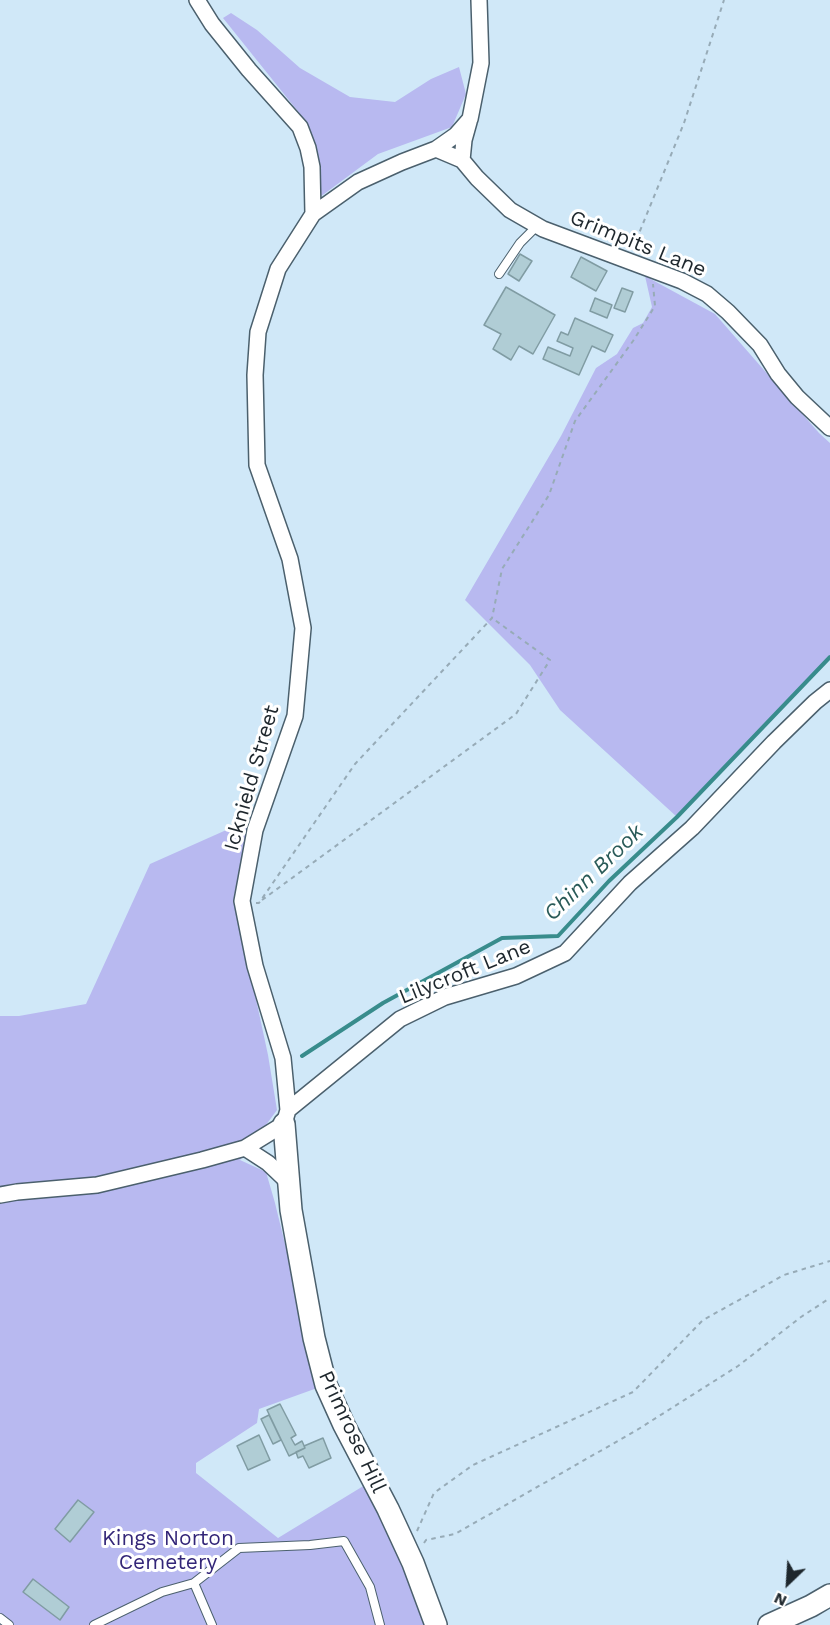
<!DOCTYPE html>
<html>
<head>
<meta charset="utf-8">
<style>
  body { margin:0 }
  #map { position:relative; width:830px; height:1625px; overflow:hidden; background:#d0e8f8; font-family:"Work Sans",sans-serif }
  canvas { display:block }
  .north { position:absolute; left:758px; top:1553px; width:60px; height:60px; -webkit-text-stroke:4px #fff; paint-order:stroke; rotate:205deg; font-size:16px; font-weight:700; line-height:24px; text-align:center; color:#1e272d }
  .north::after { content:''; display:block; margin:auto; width:21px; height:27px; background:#1e272d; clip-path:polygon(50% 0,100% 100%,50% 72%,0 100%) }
</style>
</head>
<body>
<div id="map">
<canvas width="830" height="1625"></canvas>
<div class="north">N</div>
</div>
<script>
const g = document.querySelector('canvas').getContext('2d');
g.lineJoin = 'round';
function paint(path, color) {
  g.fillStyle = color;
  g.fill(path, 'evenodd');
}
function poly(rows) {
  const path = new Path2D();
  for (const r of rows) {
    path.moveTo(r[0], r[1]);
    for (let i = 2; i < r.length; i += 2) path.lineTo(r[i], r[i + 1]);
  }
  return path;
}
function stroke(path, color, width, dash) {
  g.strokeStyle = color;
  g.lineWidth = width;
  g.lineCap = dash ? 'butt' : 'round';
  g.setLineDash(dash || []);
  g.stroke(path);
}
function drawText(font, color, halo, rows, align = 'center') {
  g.font = font + ' "Work Sans",sans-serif';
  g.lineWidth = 6;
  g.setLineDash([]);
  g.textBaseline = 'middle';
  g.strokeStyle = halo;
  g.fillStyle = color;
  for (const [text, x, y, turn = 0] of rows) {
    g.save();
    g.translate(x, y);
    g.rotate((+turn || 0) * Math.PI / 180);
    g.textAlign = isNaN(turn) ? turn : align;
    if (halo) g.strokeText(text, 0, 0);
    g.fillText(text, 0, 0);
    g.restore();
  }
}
const green = poly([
  [231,13,257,30,300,68,350,97,395,102,431,79,459,67,466,94,452,127,378,154,320,197,314,144,300,114,223,18],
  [645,276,715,314,819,433,830,443,830,657,677,817,560,710,530,665,465,600,561,436,596,368,617,354,633,328,643,323,652,307],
  [251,819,234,897,268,1055,277,1110,240,1160,266,1172,275,1203,320,1387,259,1409,257,1423,196,1463,196,1473,278,1538,365,1485,426,1619,427,1625,0,1625,0,1016,19,1016,86,1004,150,864]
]);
const stream = poly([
  [302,1056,383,1003,502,938,558,936,609,881,677,817,830,657]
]);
const building = poly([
  [520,254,532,261,519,281,508,274,520,254],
  [581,257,607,271,596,291,571,277,581,257],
  [506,287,555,315,533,354,519,346,511,360,493,349,501,334,484,325,506,287],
  [622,288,633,292,625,312,614,308,622,288],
  [595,298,612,305,607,318,590,311,595,298],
  [575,318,613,335,605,352,592,346,579,375,543,359,548,347,570,356,573,348,557,341,561,332,568,335,575,318],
  [280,1404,296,1435,291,1438,295,1445,302,1441,305,1448,289,1456,267,1410,280,1404],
  [269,1415,281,1440,273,1444,261,1419,269,1415],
  [259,1435,270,1460,248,1470,237,1446,259,1435],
  [323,1438,331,1458,309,1468,303,1456,298,1458,296,1452,305,1448,304,1446,323,1438],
  [78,1500,94,1512,70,1542,55,1529,78,1500],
  [33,1579,69,1607,60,1620,23,1592,33,1579]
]);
const path = poly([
  [633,248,684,123,724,0],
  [262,900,516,714,550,660,492,618],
  [256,903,259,903,355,764,492,618,502,569,549,495,575,421,633,341,655,306,653,284],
  [417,1531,434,1493,473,1465,633,1392,703,1320,784,1275,830,1261],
  [424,1543,426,1540,455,1534,637,1430,738,1366,801,1317,830,1298]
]);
const lane = poly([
  [499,274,520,243,537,226],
  [194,1583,212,1625],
  [0,1618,9,1625],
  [94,1625,162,1592,194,1583,239,1548,310,1545,344,1541,370,1587,380,1625]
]);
const street = poly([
  [197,0,212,24,249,70,300,127,308,148,312,167,313,214],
  [436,149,462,160,477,178,510,210,543,229,682,281,707,294,728,312,760,345,778,374,797,397,830,428],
  [462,160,464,140,469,122],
  [288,1110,400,1019,445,997,516,976,565,953,630,883,692,828,774,742,815,702,830,690],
  [245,1148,268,1163,288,1182],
  [0,1195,17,1192,97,1185,202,1160,245,1148,284,1124,288,1110,283,1058,255,966,242,901,255,830,295,716,303,628,290,559,257,465,255,375,258,332,278,269,313,214,358,182,402,162,436,149,456,135,470,119,481,63,479,0]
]);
const secondary = poly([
  [284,1124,291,1210,314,1338,326,1385,344,1425,388,1509,413,1563,436,1625],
  [769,1625,811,1606,830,1595]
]);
const streetNames = [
  ["Grimpits Lane",638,244,22],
  ["Icknield Street",252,778,-74],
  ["Lilycroft Lane",465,972,-22],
  ["Primrose Hill",352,1432,65]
];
const parkNames = [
  ["Kings Norton",168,1539],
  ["Cemetery",168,1563]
];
const waterNames = [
  ["Chinn Brook",594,873,-44]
];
paint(green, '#b8b9f0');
stroke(stream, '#388c8c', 4);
paint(building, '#b0cdd5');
stroke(building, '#809ca3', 1.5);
stroke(lane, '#4b606d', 10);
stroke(street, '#4b606d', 18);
stroke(secondary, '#4b606d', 24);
stroke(path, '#97abb7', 2, [4.5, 4.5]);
stroke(lane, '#fff', 8);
stroke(street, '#fff', 15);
stroke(secondary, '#fff', 21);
drawText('21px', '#1e272d', '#fff', streetNames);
drawText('21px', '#332678', '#fff', parkNames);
drawText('italic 22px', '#2a5b59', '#fff', waterNames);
</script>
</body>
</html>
